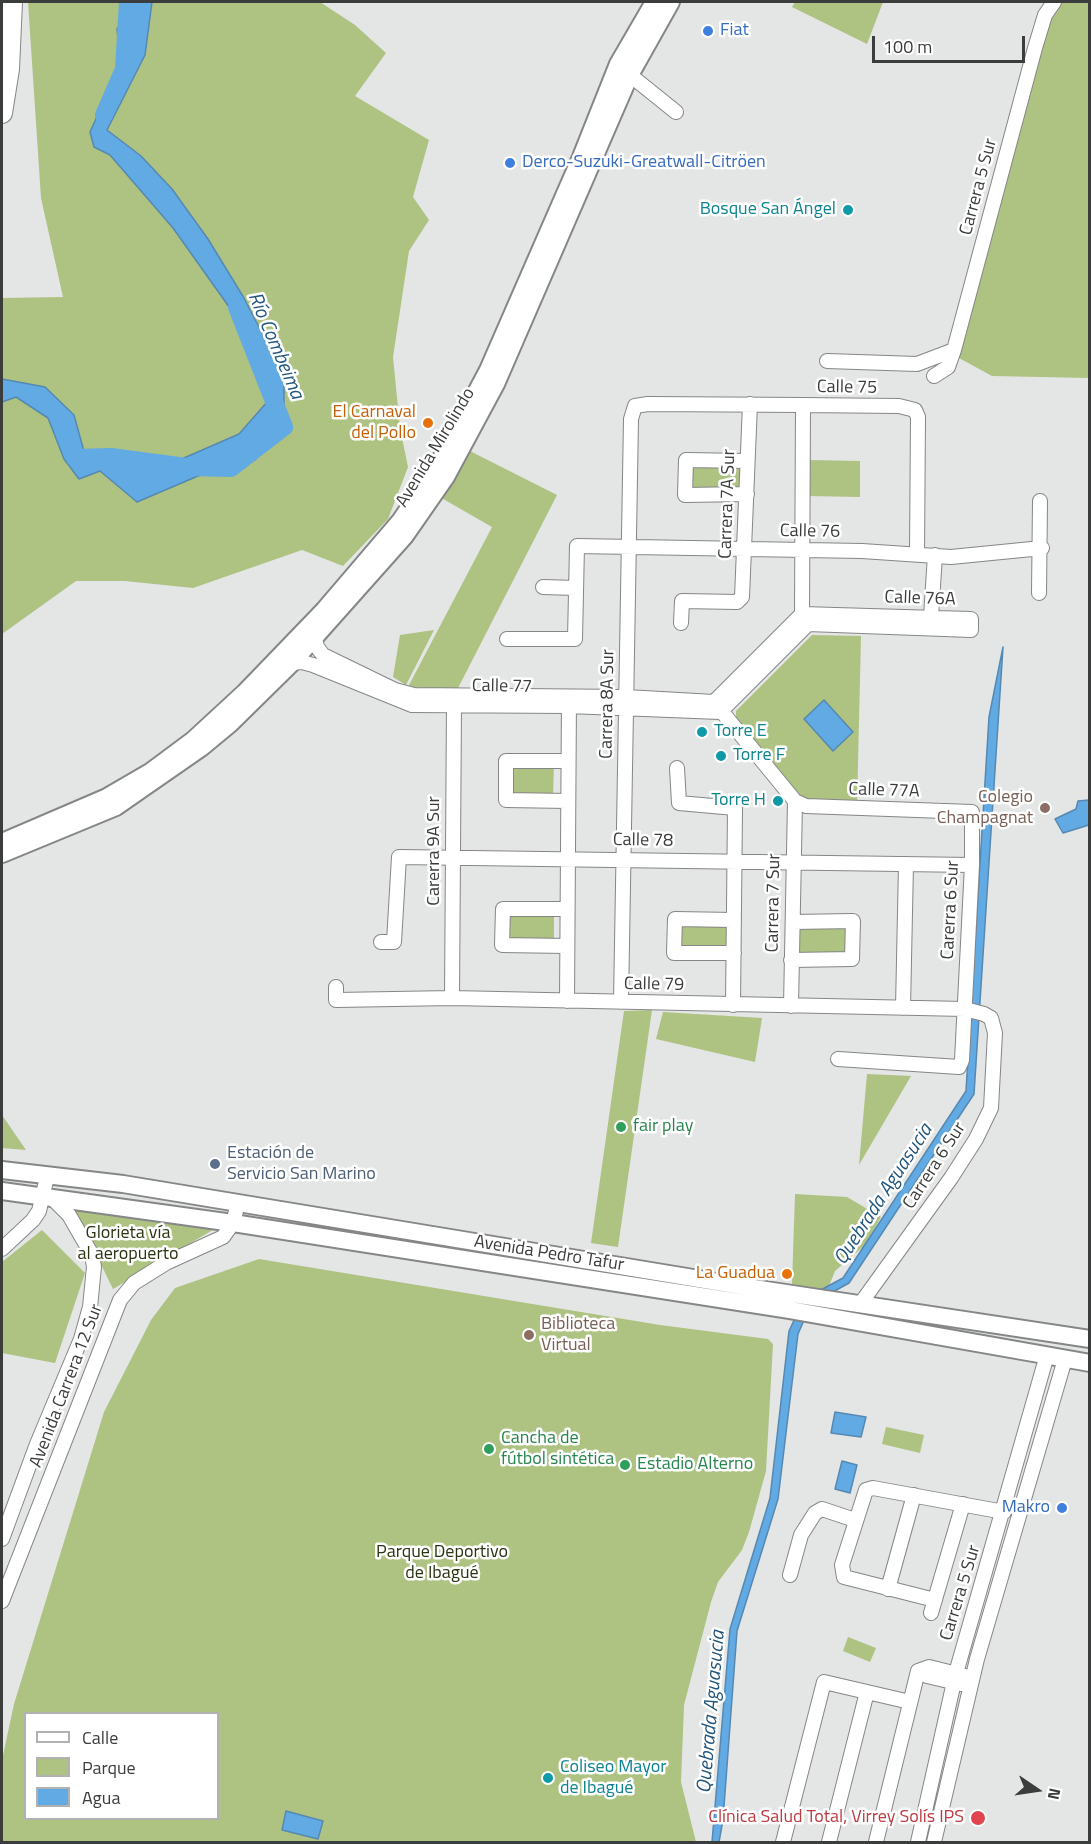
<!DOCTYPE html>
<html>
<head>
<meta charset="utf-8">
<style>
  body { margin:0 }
  #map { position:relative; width:1091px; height:1844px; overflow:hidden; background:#e4e5e5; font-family:"Titillium Web",sans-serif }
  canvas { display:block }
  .frame { position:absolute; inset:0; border:3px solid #3b3c3c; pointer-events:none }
  .legend { position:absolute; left:24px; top:1712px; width:195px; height:108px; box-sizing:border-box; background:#fff; border:2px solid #b1b1b1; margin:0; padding:8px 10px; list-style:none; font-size:18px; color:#3b3c3c }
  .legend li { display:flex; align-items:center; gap:12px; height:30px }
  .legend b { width:30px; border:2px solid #b1b1b1 }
  .north { position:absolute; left:1007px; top:1760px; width:60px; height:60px; -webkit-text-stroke:4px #fff; paint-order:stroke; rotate:103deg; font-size:16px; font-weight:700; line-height:24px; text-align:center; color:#3b3c3c }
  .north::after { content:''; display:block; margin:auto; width:21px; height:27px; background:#3b3c3c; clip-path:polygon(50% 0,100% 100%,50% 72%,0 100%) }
  .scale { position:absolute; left:872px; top:36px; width:153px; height:27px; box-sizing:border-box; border:3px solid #3b3c3c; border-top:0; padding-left:8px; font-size:18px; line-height:21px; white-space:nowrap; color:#3b3c3c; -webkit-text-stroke:4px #fff; paint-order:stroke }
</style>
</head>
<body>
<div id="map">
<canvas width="1091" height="1844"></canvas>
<div class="frame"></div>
<ul class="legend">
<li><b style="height:8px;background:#fff"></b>Calle</li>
<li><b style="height:16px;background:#aec281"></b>Parque</li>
<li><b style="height:16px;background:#62aae3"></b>Agua</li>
</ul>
<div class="north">N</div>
<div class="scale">100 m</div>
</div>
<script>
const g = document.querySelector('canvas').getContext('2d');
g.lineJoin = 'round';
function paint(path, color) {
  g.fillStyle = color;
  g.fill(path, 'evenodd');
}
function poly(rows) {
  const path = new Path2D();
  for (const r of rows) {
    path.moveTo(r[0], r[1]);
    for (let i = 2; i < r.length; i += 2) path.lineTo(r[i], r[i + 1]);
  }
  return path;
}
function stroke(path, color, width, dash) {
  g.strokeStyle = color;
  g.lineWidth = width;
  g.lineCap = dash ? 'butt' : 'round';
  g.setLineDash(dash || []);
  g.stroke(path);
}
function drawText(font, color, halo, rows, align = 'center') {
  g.font = font + ' "Titillium Web",sans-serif';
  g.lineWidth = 5;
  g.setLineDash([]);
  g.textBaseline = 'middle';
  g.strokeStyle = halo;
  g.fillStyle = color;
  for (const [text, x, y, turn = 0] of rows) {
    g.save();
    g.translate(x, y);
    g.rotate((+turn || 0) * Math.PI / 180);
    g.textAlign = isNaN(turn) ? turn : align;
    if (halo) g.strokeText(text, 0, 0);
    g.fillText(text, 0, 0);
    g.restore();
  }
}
const green = poly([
  [28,2,320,2,355,25,386,53,355,96,429,140,413,197,429,220,409,251,393,357,400,428,408,467,388,519,343,566,302,550,193,588,125,581,76,581,2,634,2,298,63,297,41,198],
  [795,2,883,2,867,44,792,7],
  [1057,2,1089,2,1089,378,992,376,959,358,1014,133,1048,16],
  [458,445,557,495,457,690,408,687,492,527,431,492],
  [808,460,860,461,860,497,807,496],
  [740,463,740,493,687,493,688,464],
  [434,630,406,685,393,677,400,635],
  [812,635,861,636,857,806,806,802,736,728,736,711],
  [506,761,554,761,553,801,506,800],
  [503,909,554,910,554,945,502,945],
  [677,921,728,921,727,951,676,952],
  [852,923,851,958,796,958,795,927],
  [652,1010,618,1247,591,1243,624,1011],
  [663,1012,762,1018,755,1062,656,1039],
  [867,1074,911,1076,859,1165],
  [2,1115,26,1150,2,1148],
  [795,1194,847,1197,881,1217,865,1245,835,1271,827,1291,792,1284],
  [72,1205,216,1228,113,1289],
  [42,1230,85,1273,55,1363,2,1353,2,1262],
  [259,1259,660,1325,768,1339,773,1344,766,1471,749,1532,742,1550,718,1582,711,1602,684,1705,681,1782,696,1842,2,1842,2,1760,14,1704,104,1412,151,1320,175,1288],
  [26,1714,218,1714,218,1818,26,1818],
  [886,1427,924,1435,920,1453,882,1444],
  [848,1637,876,1648,870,1662,843,1651]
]);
const water = poly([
  [135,2,152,2,145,55,107,130,141,156,172,189,208,239,244,298,284,376,284,416,255,460,198,476,137,502,100,471,79,479,64,459,48,418,16,397,2,402,2,379,45,387,74,415,85,455,154,471,239,434,268,401,259,349,173,228,110,155,94,147,90,132,100,110,122,82,117,29,135,2],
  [1003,647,974,1094,849,1283,811,1304,798,1334,778,1499,737,1631,723,1820,719,1842,712,1842,730,1629,770,1498,789,1331,804,1299,843,1278,966,1091,989,717,1003,647],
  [824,700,853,732,833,751,804,719,824,700],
  [1089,800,1089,825,1063,833,1055,819,1076,809,1078,801,1089,800],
  [835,1412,866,1417,861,1437,831,1433,835,1412],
  [842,1461,857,1465,850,1493,835,1489,842,1461],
  [286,1811,323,1821,318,1839,282,1830,286,1811]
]);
const river = poly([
  [104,115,124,69,128,2],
  [75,458,111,457,186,467,231,468,284,427,237,307]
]);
const minor = poly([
  [630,75,676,112],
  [827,361,917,364,954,350],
  [934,376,948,367,954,350,1035,48,1045,15,1054,2],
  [803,405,802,614,805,619],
  [747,494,685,495,686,460,747,461],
  [543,587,576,588],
  [1039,593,1040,501],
  [931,617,935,555],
  [681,623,682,601,737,602,742,597,750,404],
  [315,639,317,647,323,655,395,690,414,695,626,697,714,702],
  [507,639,575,639,577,546,862,551,951,557,1042,548],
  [292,663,302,662,313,665,412,705,568,706,720,712],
  [714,702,795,801,806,806,972,812,972,865,962,1060,959,1067,838,1059],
  [714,702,802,614,971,619,971,630,808,624],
  [720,712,808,624],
  [677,768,679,803,735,808,733,1005],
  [568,801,506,800,506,761,568,761],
  [381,942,394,942,399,857,972,865],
  [567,946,502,945,503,909,567,909],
  [734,953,674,953,675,919,734,920],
  [791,960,852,959,853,921,793,922],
  [336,987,336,1000,452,998,965,1009,984,1014,991,1018,995,1033,991,1108,976,1139,951,1178,861,1303],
  [452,998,454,704],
  [567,1001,569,698],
  [621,1002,631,419,635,406,648,404,803,405,899,406,915,410,918,417,917,553],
  [791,1006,795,801],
  [903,1008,906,864],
  [2,1249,33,1220,39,1211,47,1177],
  [2,1539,37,1444,81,1339,90,1307,94,1267,92,1255,69,1215,51,1197],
  [790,1575,801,1535,815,1513,822,1509,855,1520],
  [888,1589,914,1495],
  [935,1600,844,1577,842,1565,866,1490,873,1488,1004,1512],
  [2,1601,120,1300,134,1283,166,1263,223,1237,233,1223,238,1203],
  [931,1613,963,1504],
  [918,1671,929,1667,965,1676],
  [918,1671,927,1676,961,1684],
  [783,1842,824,1682,910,1702],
  [829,1842,867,1692],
  [876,1842,918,1671],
  [918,1842,956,1673,1047,1355],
  [934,1842,977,1659,1065,1359]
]);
const major = poly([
  [2,842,107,797,150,772,193,740,245,692,324,610,400,521,436,468,488,370,581,157,618,64,654,2],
  [2,854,116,807,201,748,230,724,292,663,405,536,446,477,496,384,630,75,671,2],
  [2,1170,123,1184,766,1290,1090,1339],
  [2,1191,233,1223,790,1310,1090,1363]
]);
const highway = poly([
  [2,113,9,69,12,2]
]);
const markers = [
  [708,31,6,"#3f7fe0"],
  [510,163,6,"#3f7fe0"],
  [848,210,6,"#0f9aa8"],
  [428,423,6,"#e8710a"],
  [702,732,6,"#0f9aa8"],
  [721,756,6,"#0f9aa8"],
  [778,801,6,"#0f9aa8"],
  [1045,808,6,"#8d6e63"],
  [621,1127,6,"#2e9e5b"],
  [215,1164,6,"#5c6f8a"],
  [787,1274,6,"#e8710a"],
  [529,1335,6,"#8d6e63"],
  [489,1449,6,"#2e9e5b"],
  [625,1465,6,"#2e9e5b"],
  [1062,1508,6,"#3f7fe0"],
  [548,1778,6,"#0f9aa8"],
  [978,1818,8,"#e0444e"]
];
const shopNames = [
  ["Fiat",720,31],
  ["Derco-Suzuki-Greatwall-Citröen",522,163],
  ["Makro",1050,1508,"right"]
];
const streetNames = [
  ["Carrera 5 Sur",979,187,-75],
  ["Calle 75",847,388,1],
  ["Avenida Mirolindo",436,448,-59],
  ["Carrera 7A Sur",728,504,-88],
  ["Calle 76",810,532,1],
  ["Calle 76A",920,599,2],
  ["Calle 77",502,687,1],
  ["Carrera 8A Sur",608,704,-89],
  ["Calle 77A",884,791,2],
  ["Calle 78",643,841,1],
  ["Carerra 9A Sur",435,851,-90],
  ["Carrera 7 Sur",774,903,-89],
  ["Carerra 6 Sur",951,910,-87],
  ["Calle 79",654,985,1],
  ["Carrera 6 Sur",935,1166,-57],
  ["Avenida Pedro Tafur",549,1254,9],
  ["Avenida Carrera 12 Sur",67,1386,-69],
  ["Carrera 5 Sur",961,1593,-73]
];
const cultureNames = [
  ["Bosque San Ángel",836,210,"right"],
  ["Torre E",714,732],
  ["Torre F",733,756],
  ["Torre H",766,801,"right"],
  ["Coliseo Mayor",560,1768],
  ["de Ibagué",560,1789]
];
const foodNames = [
  ["El Carnaval",416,413],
  ["del Pollo",416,434],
  ["La Guadua",775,1274]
];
const educationNames = [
  ["Colegio",1033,798],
  ["Champagnat",1033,819],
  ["Biblioteca",541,1325,"left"],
  ["Virtual",541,1346,"left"]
];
const leisureNames = [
  ["fair play",633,1127],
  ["Cancha de",501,1439],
  ["fútbol sintética",501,1460],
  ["Estadio Alterno",637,1465]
];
const serviceNames = [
  ["Estación de",227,1154],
  ["Servicio San Marino",227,1175]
];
const parkNames = [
  ["Glorieta vía",128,1234],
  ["al aeropuerto",128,1255],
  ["Parque Deportivo",442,1553],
  ["de Ibagué",442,1574]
];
const healthNames = [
  ["Clínica Salud Total, Virrey Solís IPS",964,1818]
];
const waterNames = [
  ["Río Combeima",275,346,67],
  ["Quebrada Aguasucia",884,1195,-57],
  ["Quebrada Aguasucia",712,1712,-85]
];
paint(green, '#aec281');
paint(water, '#62aae3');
stroke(water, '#5689b1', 1.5);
stroke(river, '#62aae3', 18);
stroke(minor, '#858687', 16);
stroke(major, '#858687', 20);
stroke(highway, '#858687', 22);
stroke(minor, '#fff', 14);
stroke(major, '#fff', 16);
stroke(highway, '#fff', 20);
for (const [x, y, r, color] of markers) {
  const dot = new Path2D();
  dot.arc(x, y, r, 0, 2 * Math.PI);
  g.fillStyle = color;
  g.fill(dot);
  stroke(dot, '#fff', 2);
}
drawText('18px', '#366cbe', '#fff', shopNames, 'left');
drawText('18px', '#3b3c3c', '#fff', streetNames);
drawText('18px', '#0d838f', '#fff', cultureNames, 'left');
drawText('18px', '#c56008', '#fff', foodNames, 'right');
drawText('18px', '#785e54', '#fff', educationNames, 'right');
drawText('18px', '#27864d', '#fff', leisureNames, 'left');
drawText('18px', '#4e5e75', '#fff', serviceNames, 'left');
drawText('18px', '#2a3411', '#fff', parkNames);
drawText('18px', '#be3a42', '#fff', healthNames, 'right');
drawText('italic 20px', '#22567d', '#fff', waterNames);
</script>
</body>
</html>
